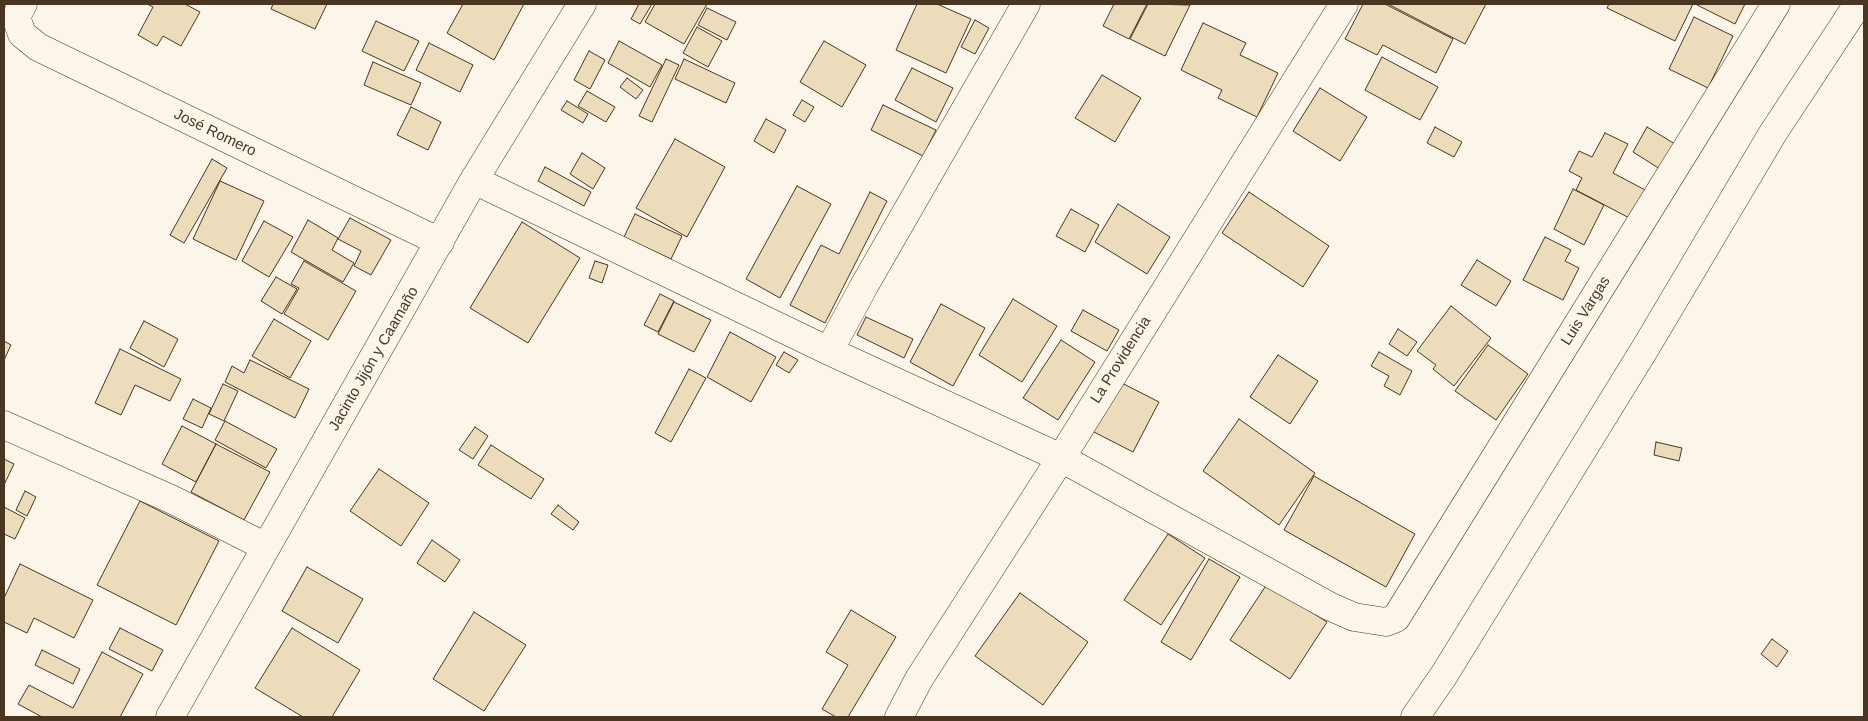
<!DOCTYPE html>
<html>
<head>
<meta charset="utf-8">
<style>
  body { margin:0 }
  #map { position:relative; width:1868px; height:721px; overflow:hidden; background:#fbf6e9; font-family:Helvetica,sans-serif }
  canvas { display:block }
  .frame { position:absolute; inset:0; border:5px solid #4a3520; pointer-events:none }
</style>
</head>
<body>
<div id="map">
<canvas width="1868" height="721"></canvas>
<div class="frame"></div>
</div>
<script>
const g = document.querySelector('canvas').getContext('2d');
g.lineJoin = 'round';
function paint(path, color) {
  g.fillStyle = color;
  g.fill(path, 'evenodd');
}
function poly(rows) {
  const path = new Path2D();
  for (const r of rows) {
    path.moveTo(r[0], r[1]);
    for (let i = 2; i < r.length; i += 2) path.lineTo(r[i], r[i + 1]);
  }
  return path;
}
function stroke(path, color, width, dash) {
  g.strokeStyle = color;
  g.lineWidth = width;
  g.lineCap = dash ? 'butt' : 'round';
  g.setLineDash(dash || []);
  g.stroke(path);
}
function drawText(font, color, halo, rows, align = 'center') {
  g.font = font + ' Helvetica,sans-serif';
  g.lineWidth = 4;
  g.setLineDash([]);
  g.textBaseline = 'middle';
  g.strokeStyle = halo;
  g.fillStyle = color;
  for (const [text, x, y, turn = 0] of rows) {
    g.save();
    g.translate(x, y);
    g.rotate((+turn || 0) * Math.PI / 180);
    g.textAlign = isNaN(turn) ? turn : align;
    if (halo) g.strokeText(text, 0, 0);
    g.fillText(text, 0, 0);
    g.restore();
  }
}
const building = poly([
  [147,4,185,4,200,12,181,46,163,36,157,46,138,35,153,7,147,4],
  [273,4,327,4,315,29,271,9,273,4],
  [463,4,524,4,494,60,447,33,463,4],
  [639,4,652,4,640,24,631,19,639,4],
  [655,4,707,4,684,44,645,22,655,4],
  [917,4,937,4,971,19,946,73,896,50,917,4],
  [1114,4,1147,4,1129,39,1103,26,1114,4],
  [1148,4,1190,5,1165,56,1130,39,1148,4],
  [1363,4,1385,4,1453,39,1436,73,1383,45,1377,55,1345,39,1363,4],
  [1388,4,1486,4,1465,44,1388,4],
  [1609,4,1693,4,1675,41,1607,8,1609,4],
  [1698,4,1745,4,1735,24,1697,5,1698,4],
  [707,8,736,22,727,40,698,25,707,8],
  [1694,17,1733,36,1708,88,1669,69,1694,17],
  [975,20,989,28,975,54,961,47,975,20],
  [376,21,419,41,404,71,362,51,376,21],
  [1203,23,1246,43,1240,55,1278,73,1257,117,1218,98,1222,90,1181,70,1203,23],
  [697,27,722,41,708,67,683,53,697,27],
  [619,41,662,65,650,87,608,63,619,41],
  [824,41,866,65,842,107,800,82,824,41],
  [429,43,473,65,460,92,416,70,429,43],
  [589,51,605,60,590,89,574,80,589,51],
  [1382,57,1438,87,1420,120,1365,90,1382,57],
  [666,59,679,65,652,122,639,116,666,59],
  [684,59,735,83,726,103,675,79,684,59],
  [373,62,421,83,411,105,364,85,373,62],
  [912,68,953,88,936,122,895,100,912,68],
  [1102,75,1141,98,1115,142,1075,118,1102,75],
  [627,78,643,90,636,99,620,87,627,78],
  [1320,88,1367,117,1340,161,1293,131,1320,88],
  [587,91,615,107,606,122,578,106,587,91],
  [802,100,814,107,805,122,793,115,802,100],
  [567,101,588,114,583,123,561,110,567,101],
  [883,105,936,130,923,156,871,130,883,105],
  [411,107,441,122,428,150,397,135,411,107],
  [766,119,786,130,774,153,754,141,766,119],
  [1435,127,1462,142,1454,157,1427,143,1435,127],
  [1647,127,1675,144,1660,169,1633,152,1647,127],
  [1605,133,1628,144,1613,173,1649,192,1635,221,1576,190,1582,178,1569,171,1579,151,1592,157,1605,133],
  [675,139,725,167,687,237,636,208,675,139],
  [582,153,605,168,593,189,570,174,582,153],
  [212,159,227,168,184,243,170,235,212,159],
  [545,167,591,192,584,206,538,181,545,167],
  [220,181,264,201,236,260,193,239,220,181],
  [797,186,831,204,780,298,746,279,797,186],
  [1573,189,1604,205,1584,245,1554,229,1573,189],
  [870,192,887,201,825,323,790,305,821,245,839,254,870,192],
  [1249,192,1329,246,1303,287,1222,233,1249,192],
  [1118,204,1170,237,1147,274,1095,242,1118,204],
  [1071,209,1099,225,1085,252,1056,236,1071,209],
  [635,214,682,236,671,259,624,237,635,214],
  [350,218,391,240,371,275,354,266,361,251,338,239,350,218],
  [308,220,338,238,332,250,354,263,343,282,291,252,308,220],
  [264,221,293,237,269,277,242,261,264,221],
  [522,222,580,258,528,343,470,308,522,222],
  [1545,237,1571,250,1565,261,1579,268,1563,300,1523,280,1545,237],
  [1477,260,1511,281,1496,306,1461,285,1477,260],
  [304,261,356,291,328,340,284,314,299,288,291,284,304,261],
  [595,261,608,265,602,283,589,278,595,261],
  [276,277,297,289,282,314,261,301,276,277],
  [660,294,674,301,658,332,644,325,660,294],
  [1013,299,1057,326,1022,382,979,355,1013,299],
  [674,302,711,320,694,352,658,334,674,302],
  [941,304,985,328,953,386,910,362,941,304],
  [1451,306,1491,338,1454,386,1433,369,1436,365,1417,351,1451,306],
  [1083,310,1119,330,1107,351,1071,331,1083,310],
  [866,317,913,339,904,358,857,335,866,317],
  [274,319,311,341,290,378,252,356,274,319],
  [144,321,178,339,164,367,130,348,144,321],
  [1398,329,1417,342,1407,356,1389,344,1398,329],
  [730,332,776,357,751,402,707,377,730,332],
  [1061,340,1095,362,1058,420,1023,398,1061,340],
  [4,341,11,345,4,360,4,341],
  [1488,345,1528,374,1496,420,1455,391,1488,345],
  [120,349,181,379,170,401,135,385,121,415,95,403,120,349],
  [784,352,798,360,789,373,776,365,784,352],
  [1379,352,1412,371,1400,395,1384,386,1389,376,1371,366,1379,352],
  [1278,355,1318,381,1290,424,1250,397,1278,355],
  [250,360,309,389,295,418,225,382,232,366,244,373,250,360],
  [689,369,706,378,671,442,655,433,689,369],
  [1118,381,1159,402,1133,452,1092,431,1118,381],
  [223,384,238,391,224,421,209,414,223,384],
  [193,399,211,408,202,428,183,419,193,399],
  [1239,419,1315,473,1279,525,1203,471,1239,419],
  [225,421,277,449,266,468,215,440,225,421],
  [182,426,216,444,196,482,162,464,182,426],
  [475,427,488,436,473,459,459,450,475,427],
  [1656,442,1682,448,1679,461,1654,455,1656,442],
  [216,444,270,472,244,520,191,492,216,444],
  [491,445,544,479,531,499,478,465,491,445],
  [4,459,14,464,4,485,4,459],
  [379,469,429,503,401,546,350,511,379,469],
  [1314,476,1415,534,1386,587,1284,530,1314,476],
  [25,491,36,497,27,516,16,510,25,491],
  [140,501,219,541,176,625,97,585,140,501],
  [558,505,579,522,573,530,551,514,558,505],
  [4,507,25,518,15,539,4,534,4,507],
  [1168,534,1205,558,1161,625,1124,600,1168,534],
  [432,540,460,560,445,582,417,563,432,540],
  [1209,559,1240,577,1191,660,1161,642,1209,559],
  [20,564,93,600,74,638,34,618,27,633,4,622,4,598,20,564],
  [307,567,363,599,338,643,282,611,307,567],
  [1267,584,1327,622,1290,679,1230,640,1267,584],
  [1020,593,1088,642,1043,705,975,656,1020,593],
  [851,610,896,637,848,717,836,717,822,709,848,665,826,652,851,610],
  [474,612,526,645,484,711,433,679,474,612],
  [120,628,163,650,152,671,109,649,120,628],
  [292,628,360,670,332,717,303,717,255,688,292,628],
  [1772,639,1788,651,1777,667,1761,654,1772,639],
  [42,650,80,669,73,684,35,665,42,650],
  [102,652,143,674,120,717,42,717,18,704,29,685,73,708,102,652]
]);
const minor = poly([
  [23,4,16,17,22,34,38,47,440,242],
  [474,180,829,351,1061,458,1329,606,1354,617,1386,622,1396,618,1776,4],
  [829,351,864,286,1026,4],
  [4,425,171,499,266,547],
  [170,717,474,180,582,4],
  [899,717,919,679,1061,458,1344,4],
  [1415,717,1444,675,1646,347,1773,133,1858,4]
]);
const streetNames = [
  ["José Romero",215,133,26],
  ["Luis Vargas",1586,311,-58],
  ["Jacinto Jijón y Caamaño",374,359,-60],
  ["La Providencia",1121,360,-58]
];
paint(building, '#ecdcbc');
stroke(building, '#4a3520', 1);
stroke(minor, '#4a3520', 29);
stroke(minor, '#fbf6e9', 28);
drawText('15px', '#4a3520', '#fbf6e9', streetNames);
</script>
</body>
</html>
